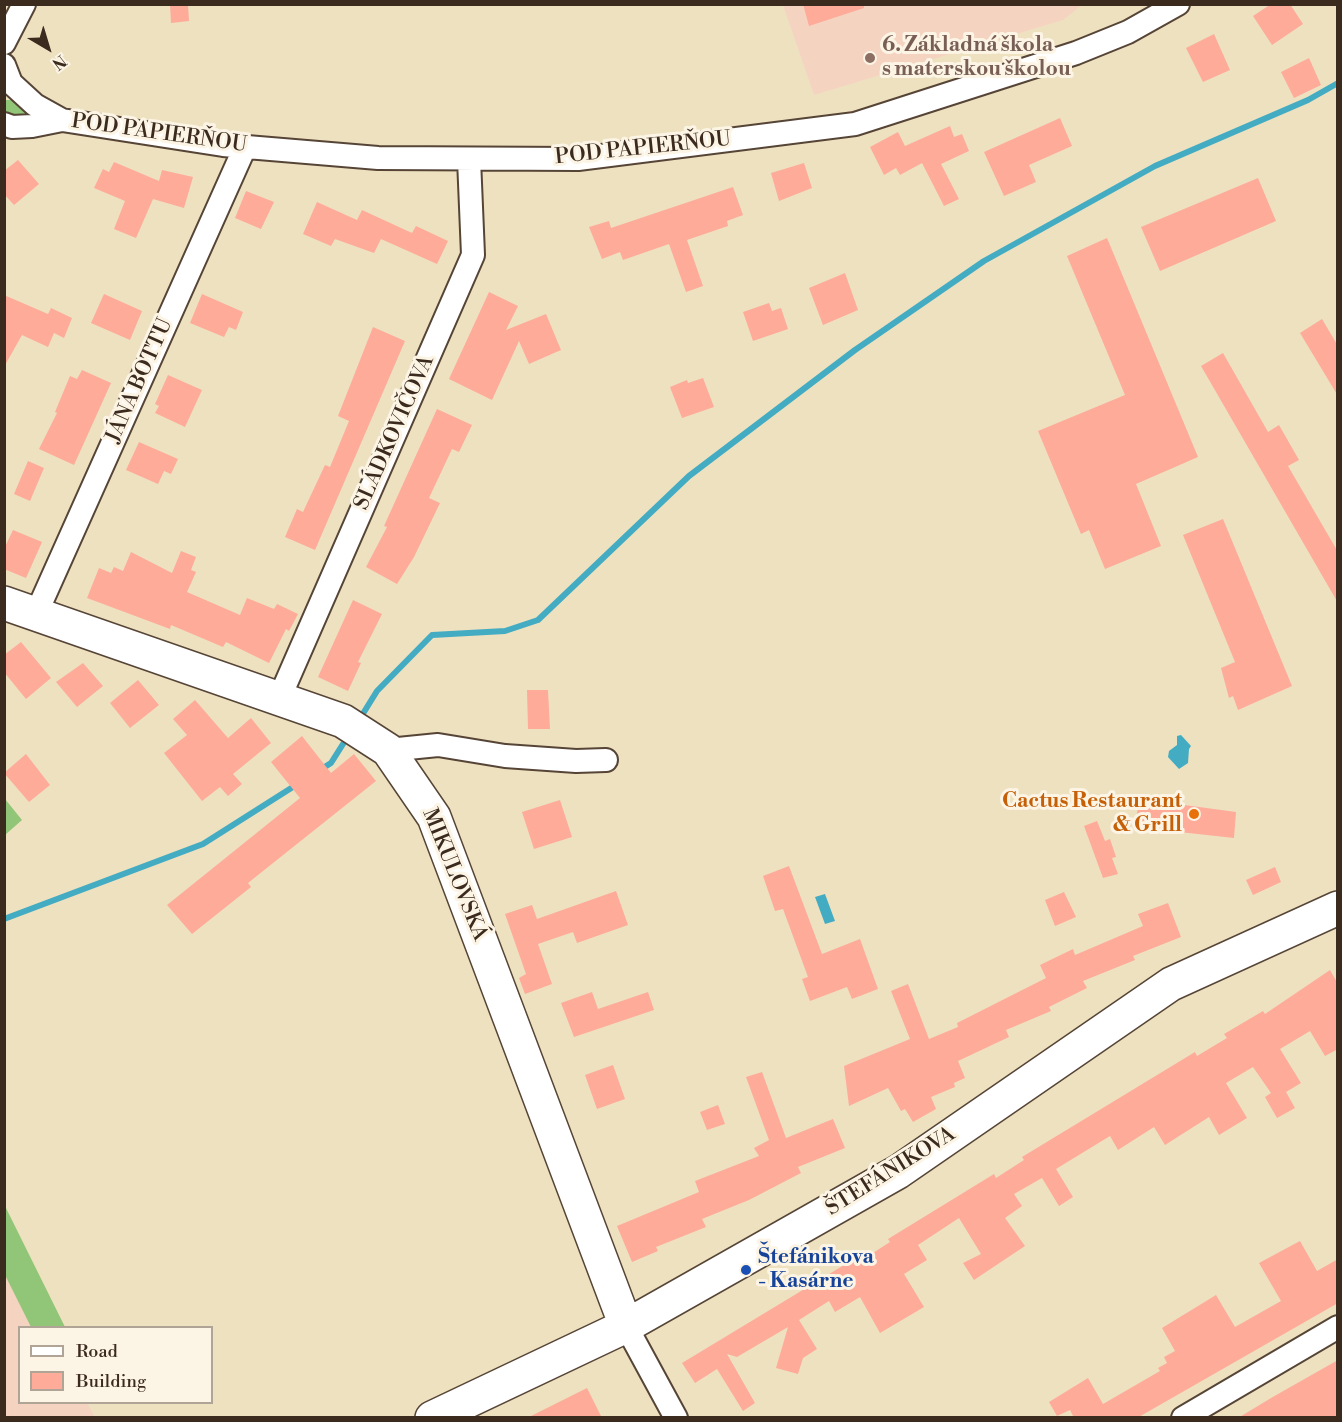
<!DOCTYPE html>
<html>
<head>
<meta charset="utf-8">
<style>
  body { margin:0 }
  #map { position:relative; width:1342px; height:1422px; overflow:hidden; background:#eee1c0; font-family:"Libre Bodoni",serif }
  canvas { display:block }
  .frame { position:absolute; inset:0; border:6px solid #3b2a1e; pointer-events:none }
  .legend { position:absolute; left:18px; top:1326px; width:195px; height:78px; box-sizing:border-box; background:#fcf5e5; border:2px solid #afa495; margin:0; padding:8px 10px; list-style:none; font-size:18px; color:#3b2a1e }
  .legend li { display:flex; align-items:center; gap:12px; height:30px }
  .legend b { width:30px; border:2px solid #afa495 }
  .north { position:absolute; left:18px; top:18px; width:60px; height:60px; -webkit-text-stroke:4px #fcf5e5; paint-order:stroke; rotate:142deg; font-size:16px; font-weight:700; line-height:24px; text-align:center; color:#3b2a1e }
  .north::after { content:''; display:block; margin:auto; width:21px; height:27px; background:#3b2a1e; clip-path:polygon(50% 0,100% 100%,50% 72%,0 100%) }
</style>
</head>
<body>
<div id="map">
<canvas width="1342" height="1422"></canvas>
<div class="frame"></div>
<ul class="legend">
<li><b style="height:8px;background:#fff"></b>Road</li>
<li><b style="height:16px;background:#feab99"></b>Building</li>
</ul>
<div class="north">N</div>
</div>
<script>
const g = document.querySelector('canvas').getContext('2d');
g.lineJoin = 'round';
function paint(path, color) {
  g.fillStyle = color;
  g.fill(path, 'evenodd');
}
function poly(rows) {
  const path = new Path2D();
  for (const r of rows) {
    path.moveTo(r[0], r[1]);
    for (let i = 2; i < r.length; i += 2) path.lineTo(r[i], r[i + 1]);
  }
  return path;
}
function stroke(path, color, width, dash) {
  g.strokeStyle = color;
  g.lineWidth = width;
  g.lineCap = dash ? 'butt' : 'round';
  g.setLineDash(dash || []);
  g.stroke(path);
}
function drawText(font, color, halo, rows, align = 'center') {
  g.font = font + ' "Libre Bodoni",serif';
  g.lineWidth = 6;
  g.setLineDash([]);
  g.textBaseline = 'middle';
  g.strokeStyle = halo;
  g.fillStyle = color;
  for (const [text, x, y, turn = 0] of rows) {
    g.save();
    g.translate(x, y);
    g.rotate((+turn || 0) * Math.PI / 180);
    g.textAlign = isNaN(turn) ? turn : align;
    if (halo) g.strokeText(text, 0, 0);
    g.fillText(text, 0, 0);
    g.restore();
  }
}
const built = poly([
  [783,5,1082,5,1063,20,814,95],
  [4,1235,50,1327,20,1328,20,1402,87,1403,95,1417,5,1417]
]);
const green = poly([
  [4,100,15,100,37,116,9,114,5,112],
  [5,799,22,820,5,835,4,835],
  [4,1206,5,1206,65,1327,31,1327,5,1275]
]);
const water = poly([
  [1181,735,1191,746,1189,749,1188,763,1179,769,1168,757,1169,751,1177,745,1177,736],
  [825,894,835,921,825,924,815,897]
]);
const stream = poly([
  [364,712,377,691,432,635,505,631,538,620,689,476,855,350,984,261,1155,166,1308,100,1338,83],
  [320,770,331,763,343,744],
  [4,919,203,844,296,785]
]);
const building = poly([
  [170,4,188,4,189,21,171,23],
  [803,4,864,4,864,8,809,26],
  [1271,4,1290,4,1303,24,1272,45,1253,16],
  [1214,34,1230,70,1203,82,1186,48],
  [1309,58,1321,85,1294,98,1281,72],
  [1060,118,1072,146,1029,165,1036,182,1004,196,984,152],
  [950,126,954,137,962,134,969,151,941,164,959,199,944,206,922,163,900,175,896,168,884,175,870,147,898,132,905,146],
  [18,160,39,184,14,205,4,194,4,171],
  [114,162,159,181,162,170,193,177,184,208,153,199,136,238,114,229,125,201,94,188,103,169,109,172],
  [804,163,812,188,779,201,771,173],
  [1258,178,1276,221,1160,271,1141,227],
  [733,187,743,215,727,221,728,226,687,240,703,286,686,292,669,244,623,260,620,252,602,259,589,227,609,221,611,228],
  [246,191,274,202,261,229,235,218],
  [317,202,357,220,362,210,412,233,416,226,448,241,437,264,381,239,374,253,335,239,331,246,303,234],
  [1107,238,1198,457,1136,484,1161,546,1105,569,1089,530,1081,534,1038,431,1125,395,1067,256],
  [845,273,858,310,823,325,809,288],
  [489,292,518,306,506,330,546,314,561,350,529,364,519,341,492,400,449,379],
  [104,294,142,311,130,340,91,323],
  [202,294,243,312,236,330,229,327,224,337,190,323],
  [4,295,48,314,51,308,72,318,64,338,54,333,48,347,22,335,4,367],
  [769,303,772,311,781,308,788,329,753,341,743,312],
  [1322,319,1338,346,1338,396,1300,333],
  [373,327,405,341,315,550,285,537,297,509,303,512,325,465,330,467,349,421,338,416],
  [1223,353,1268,432,1279,425,1299,460,1288,466,1338,552,1338,603,1201,366],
  [82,370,111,383,74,465,39,449,57,413,55,412,70,376,77,379],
  [168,375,202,390,185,427,155,413,159,406,155,404],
  [703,378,714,407,682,418,670,387,687,380,688,383],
  [437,409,472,425,459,452,452,449,429,498,440,503,414,557,397,584,366,567,387,527,384,526],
  [139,442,178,459,171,474,164,471,158,484,126,470],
  [28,461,44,468,30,501,14,494],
  [1223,519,1292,686,1238,710,1233,696,1229,698,1221,668,1235,662,1183,535],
  [13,530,42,542,26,578,4,569,4,549],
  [181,551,196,557,191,570,196,572,187,592,240,615,247,598,274,609,277,604,298,614,289,631,286,629,269,663,226,642,223,647,171,625,170,629,87,598,99,568,111,573,114,567,123,571,131,552,172,573],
  [353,600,382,614,358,662,361,663,348,691,318,677],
  [21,642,51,678,26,699,4,672,4,655],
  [83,663,103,686,77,707,56,682],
  [138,680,159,705,130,728,110,703],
  [527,690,548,690,550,729,528,729],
  [195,700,228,738,251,718,271,743,233,774,242,784,228,796,220,787,202,801,164,753,187,735,173,719],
  [302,736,331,773,354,754,376,781,248,883,251,887,192,934,167,905,300,798,271,762],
  [26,754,50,785,29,802,4,773],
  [1140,799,1236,812,1234,838,1134,827],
  [560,800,572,837,534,849,522,812],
  [1097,821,1105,841,1110,839,1116,857,1112,858,1118,874,1103,878,1084,826],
  [789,866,822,954,860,939,878,989,852,999,847,987,810,1001,802,979,808,977,783,909,775,911,763,876],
  [1275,867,1281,882,1253,895,1246,880],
  [616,891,628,925,577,943,573,932,538,944,552,984,525,994,519,978,526,974,505,914,532,905,537,919],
  [1064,892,1076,917,1055,926,1045,900],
  [1168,903,1181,937,1133,956,1135,960,1083,981,1087,988,1049,1007,1051,1011,1006,1030,1009,1037,958,1061,965,1078,954,1083,955,1087,931,1097,936,1109,913,1122,905,1109,901,1111,888,1088,849,1106,844,1066,910,1039,891,991,908,984,929,1039,958,1027,957,1023,1046,978,1040,965,1073,949,1075,955,1143,926,1138,914],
  [1330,970,1338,984,1338,1049,1325,1056,1310,1031,1280,1049,1301,1083,1286,1092,1295,1108,1277,1118,1265,1097,1271,1093,1253,1067,1226,1083,1247,1118,1219,1135,1209,1117,1165,1145,1154,1127,1118,1150,1110,1136,1056,1169,1073,1197,1059,1206,1042,1178,1014,1194,1022,1206,1005,1218,1025,1246,974,1280,963,1263,981,1254,959,1218,918,1245,927,1260,904,1274,924,1307,880,1333,860,1297,835,1312,829,1301,799,1320,817,1349,803,1358,798,1374,776,1368,788,1327,737,1357,727,1354,755,1403,743,1411,717,1369,695,1383,682,1363,859,1256,862,1260,890,1242,888,1239,994,1174,996,1178,1024,1160,1022,1157,1195,1052,1197,1056,1227,1038,1224,1034,1263,1011,1265,1014],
  [592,992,598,1009,648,992,654,1010,574,1037,561,1003],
  [613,1065,625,1099,597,1109,585,1075],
  [762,1072,786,1138,833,1119,845,1148,798,1167,801,1173,749,1200,702,1219,706,1227,656,1247,658,1251,632,1262,617,1226,699,1192,695,1181,759,1156,754,1148,769,1140,746,1077],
  [718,1105,725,1124,707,1130,700,1112],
  [1300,1241,1317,1271,1338,1259,1338,1303,1137,1418,1074,1418,1070,1410,1057,1416,1049,1402,1088,1378,1103,1404,1160,1371,1158,1368,1167,1363,1164,1357,1175,1351,1162,1328,1216,1295,1235,1327,1281,1301,1259,1263],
  [1338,1360,1338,1418,1238,1418,1271,1398],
  [587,1388,602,1418,527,1418]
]);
const street = poly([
  [4,43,24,4],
  [4,65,11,83,35,105,62,120,223,145,378,158,578,159,855,124,1076,53,1128,32,1178,4],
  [4,124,12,127,32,126,62,120],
  [36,614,245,147],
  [279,699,473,255,469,159],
  [388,750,438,745,505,756,576,761,606,760],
  [626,1326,676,1418],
  [1183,1418,1338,1327]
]);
const secondary = poly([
  [4,603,343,721,388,750,434,817,626,1326],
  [432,1418,626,1326,898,1172,1171,984,1338,908]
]);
const markers = [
  [870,58,6,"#8d6e63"],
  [1194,814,6,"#e8710a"],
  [746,1270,6,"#1a4fb4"]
];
const educationNames = [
  ["6. Základná škola",882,46],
  ["s materskou školou",882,70]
];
const streetNames = [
  ["POD PAPIERŇOU",159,134,8],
  ["POD PAPIERŇOU",643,149,-6],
  ["JÁNA BOTTU",140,381,-66],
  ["SLÁDKOVIČOVA",395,433,-66],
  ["MIKULOVSKÁ",454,875,68],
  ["ŠTEFÁNIKOVA",891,1172,-32]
];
const foodNames = [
  ["Cactus Restaurant",1182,802],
  ["& Grill",1182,826]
];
const transitNames = [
  ["Štefánikova",758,1258],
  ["- Kasárne",758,1282]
];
paint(built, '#f5d3c1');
paint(green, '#91c678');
paint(water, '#43acc2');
stroke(stream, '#43acc2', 6);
paint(building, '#feab99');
stroke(street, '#564536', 26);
stroke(secondary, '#564536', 36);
stroke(street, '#fff', 22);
stroke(secondary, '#fff', 33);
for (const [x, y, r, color] of markers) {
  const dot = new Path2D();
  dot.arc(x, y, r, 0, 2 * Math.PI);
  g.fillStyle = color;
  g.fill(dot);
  stroke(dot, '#fcf5e5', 2);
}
drawText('bold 21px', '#785e54', '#fcf5e5', educationNames, 'left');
drawText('21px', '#3b2a1e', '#fcf5e5', streetNames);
drawText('bold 21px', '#c56008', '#fcf5e5', foodNames, 'right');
drawText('bold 21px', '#164399', '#fcf5e5', transitNames, 'left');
</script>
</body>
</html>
